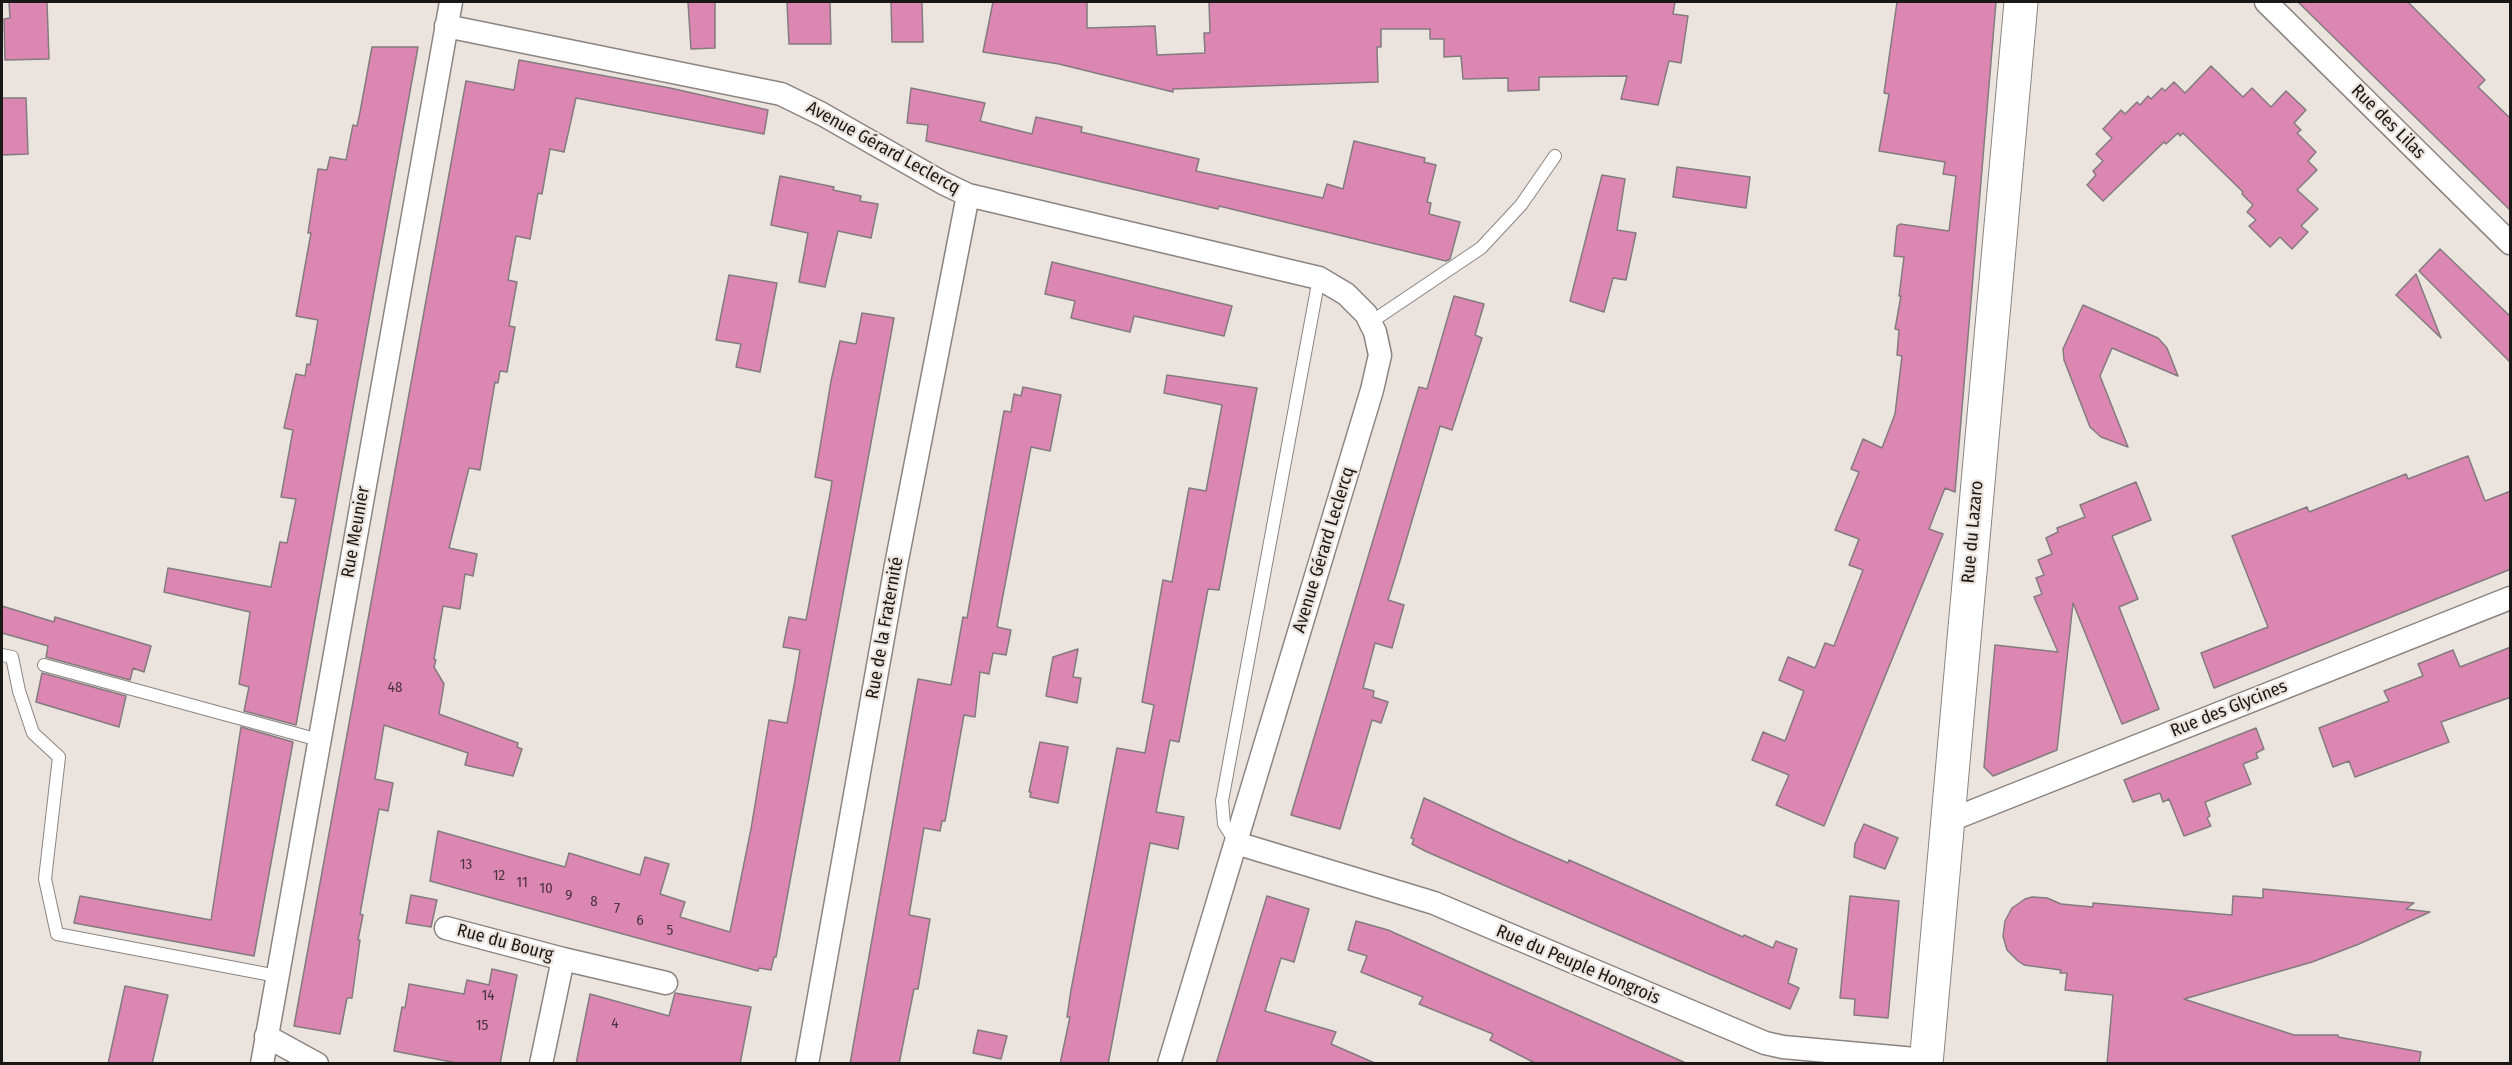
<!DOCTYPE html>
<html>
<head>
<meta charset="utf-8">
<style>
  body { margin:0 }
  #map { position:relative; width:2512px; height:1065px; overflow:hidden; background:#ebe3de; font-family:"Fira Sans Condensed",sans-serif }
  canvas { display:block }
  .frame { position:absolute; inset:0; border:3px solid #1a1816; pointer-events:none }
</style>
</head>
<body>
<div id="map">
<canvas width="2512" height="1065"></canvas>
<div class="frame"></div>
</div>
<script>
const g = document.querySelector('canvas').getContext('2d');
g.lineJoin = 'round';
function paint(path, color) {
  g.fillStyle = color;
  g.fill(path, 'evenodd');
}
function poly(rows) {
  const path = new Path2D();
  for (const r of rows) {
    path.moveTo(r[0], r[1]);
    for (let i = 2; i < r.length; i += 2) path.lineTo(r[i], r[i + 1]);
  }
  return path;
}
function stroke(path, color, width, dash) {
  g.strokeStyle = color;
  g.lineWidth = width;
  g.lineCap = dash ? 'butt' : 'round';
  g.setLineDash(dash || []);
  g.stroke(path);
}
function drawText(font, color, halo, rows, align = 'center') {
  g.font = font + ' "Fira Sans Condensed",sans-serif';
  g.lineWidth = 4.5;
  g.setLineDash([]);
  g.textBaseline = 'middle';
  g.strokeStyle = halo;
  g.fillStyle = color;
  for (const [text, x, y, turn = 0] of rows) {
    g.save();
    g.translate(x, y);
    g.rotate((+turn || 0) * Math.PI / 180);
    g.textAlign = isNaN(turn) ? turn : align;
    if (halo) g.strokeText(text, 0, 0);
    g.fillText(text, 0, 0);
    g.restore();
  }
}
const building = poly([
  [9,2,47,2,49,59,5,60,4,19,10,18,9,2],
  [688,2,715,2,715,48,691,49,688,2],
  [787,2,830,2,831,44,789,44,787,2],
  [891,2,922,2,923,42,892,42,891,2],
  [993,2,1087,2,1087,28,1155,26,1157,55,1205,53,1204,33,1210,33,1209,2,1675,2,1673,14,1688,16,1681,63,1669,61,1658,105,1621,99,1627,76,1539,77,1539,90,1508,91,1508,78,1463,79,1461,56,1444,57,1444,39,1430,39,1430,29,1381,29,1381,47,1377,47,1378,82,1173,89,1173,92,1059,64,983,52,993,2],
  [1897,2,1996,2,1955,492,1945,488,1929,529,1943,534,1824,826,1776,805,1789,775,1752,760,1763,732,1785,741,1804,691,1779,680,1788,657,1815,668,1825,643,1834,646,1863,570,1849,565,1859,539,1835,530,1859,472,1851,469,1863,439,1882,448,1895,414,1902,356,1897,355,1899,330,1895,329,1901,296,1899,296,1904,257,1894,256,1897,226,1900,224,1949,231,1956,176,1943,174,1945,162,1879,151,1889,94,1884,93,1897,2],
  [2298,2,2408,2,2485,80,2478,87,2511,119,2511,211,2298,2],
  [372,47,418,47,296,725,244,711,249,687,239,684,250,612,164,592,168,568,271,587,280,542,287,543,296,499,281,497,293,430,284,428,296,374,305,376,307,364,310,365,318,320,296,316,311,233,308,233,318,169,327,170,330,157,346,160,353,125,357,126,360,112,372,47],
  [519,60,670,88,768,110,764,134,576,98,564,152,550,149,542,194,538,193,530,239,516,236,508,280,517,282,509,326,515,327,507,372,500,371,498,383,495,382,480,470,469,468,449,548,477,554,473,576,465,574,460,609,443,606,434,659,436,660,434,667,444,684,439,714,518,743,517,747,522,749,513,776,465,765,468,753,384,725,375,779,393,783,388,811,379,809,360,914,363,915,358,940,360,940,352,998,347,998,340,1034,294,1026,466,81,514,90,519,60],
  [2211,66,2243,97,2252,88,2271,107,2286,91,2306,110,2294,123,2301,130,2297,133,2316,152,2308,161,2317,170,2297,190,2318,209,2301,226,2308,232,2292,249,2280,237,2270,247,2249,226,2256,220,2247,212,2253,205,2242,194,2243,192,2183,133,2180,136,2178,133,2166,144,2164,142,2103,201,2087,185,2096,175,2093,171,2103,161,2096,154,2112,138,2103,129,2121,110,2125,114,2137,102,2140,105,2148,96,2151,99,2162,88,2165,91,2174,82,2185,93,2211,66],
  [911,88,985,103,980,121,1032,134,1036,117,1082,127,1081,132,1199,159,1196,171,1323,198,1327,184,1343,189,1354,141,1425,158,1424,162,1436,165,1427,202,1431,203,1429,214,1460,222,1450,259,1446,261,1219,206,1218,209,926,141,928,125,907,123,911,88],
  [2,98,26,98,28,154,2,155,2,98],
  [1677,167,1750,177,1746,208,1673,197,1677,167],
  [1602,175,1625,179,1617,230,1636,233,1626,280,1613,278,1604,312,1570,301,1602,175],
  [780,176,834,187,833,190,861,196,860,201,878,204,871,238,838,231,825,287,799,282,808,233,771,225,780,176],
  [2440,249,2511,317,2511,363,2419,271,2440,249],
  [1052,262,1232,306,1224,336,1134,316,1130,332,1071,318,1075,301,1045,294,1052,262],
  [2416,274,2441,338,2396,295,2416,274],
  [729,275,777,283,760,372,736,367,741,344,716,340,729,275],
  [1454,296,1484,304,1475,335,1482,338,1452,430,1440,426,1397,571,1388,600,1404,605,1392,648,1375,643,1363,688,1374,691,1373,697,1388,702,1381,723,1372,720,1340,829,1291,815,1411,413,1419,387,1427,389,1454,296],
  [2083,305,2158,338,2167,348,2178,376,2112,348,2100,376,2128,447,2101,437,2090,427,2064,360,2063,349,2083,305],
  [862,313,894,318,776,957,774,957,771,970,759,968,758,971,430,881,438,831,565,867,569,853,640,875,645,857,669,864,660,894,685,902,680,917,730,932,751,829,769,720,787,723,795,680,800,650,783,647,789,617,806,620,830,494,832,481,815,477,831,381,840,341,856,344,862,313],
  [1167,375,1257,388,1219,590,1208,589,1179,742,1170,740,1156,812,1184,817,1178,849,1150,843,1108,1064,1060,1064,1070,1017,1067,1017,1071,990,1117,748,1145,753,1154,705,1142,702,1163,580,1172,582,1189,488,1206,491,1222,405,1164,393,1167,375],
  [1023,387,1061,395,1050,451,1031,447,997,627,1011,630,1006,655,993,653,989,674,980,672,975,717,964,715,945,821,942,821,940,831,924,828,909,915,930,919,918,989,914,989,899,1064,850,1064,918,679,951,685,963,617,967,618,1004,411,1011,412,1014,394,1021,396,1023,387],
  [2468,456,2485,501,2511,491,2511,569,2214,688,2201,653,2268,627,2232,536,2307,507,2309,512,2406,474,2408,479,2468,456],
  [2136,482,2151,520,2112,536,2138,599,2119,607,2159,709,2122,724,2073,603,2057,750,1993,776,1984,767,1995,645,2058,652,2034,597,2042,594,2036,578,2044,575,2038,560,2052,554,2046,538,2058,532,2057,528,2085,517,2080,505,2136,482],
  [2,606,54,622,55,617,151,646,144,672,133,668,130,680,46,657,48,646,2,633,2,606],
  [2511,647,2511,697,2441,722,2449,742,2355,777,2349,761,2333,767,2319,728,2389,701,2384,691,2423,676,2418,664,2453,650,2460,667,2511,647],
  [1078,649,1073,677,1081,678,1077,703,1046,696,1053,657,1078,649],
  [42,673,126,696,119,727,36,702,42,673],
  [241,727,293,742,254,956,74,923,80,896,211,920,241,727],
  [2256,728,2264,749,2256,753,2258,758,2243,764,2251,784,2205,802,2210,816,2207,818,2211,826,2184,836,2169,799,2163,802,2160,793,2133,802,2124,780,2256,728],
  [1040,742,1068,747,1058,803,1030,797,1031,792,1029,792,1040,742],
  [1424,798,1517,841,1568,863,1569,860,1743,937,1744,935,1773,948,1776,941,1797,949,1788,983,1799,988,1790,1009,1425,851,1412,844,1414,839,1411,838,1424,798],
  [1864,824,1898,838,1885,869,1854,857,1855,844,1864,824],
  [2263,889,2414,903,2406,909,2430,912,2359,944,2312,962,2184,999,2294,1035,2338,1035,2338,1037,2421,1052,2419,1064,2107,1064,2113,995,2065,990,2067,973,2060,973,2061,970,2024,965,2018,961,2007,950,2003,936,2005,921,2012,908,2025,899,2032,897,2047,898,2061,904,2093,907,2093,903,2232,915,2233,896,2263,898,2263,889],
  [411,895,437,900,431,927,406,923,411,895],
  [1267,896,1309,909,1294,962,1281,958,1265,1011,1336,1032,1331,1044,1377,1064,1216,1064,1267,896],
  [1850,896,1899,901,1888,1018,1854,1015,1855,999,1840,998,1850,896],
  [1356,921,1388,930,1688,1064,1537,1064,1490,1040,1493,1034,1419,1004,1423,997,1361,972,1367,956,1348,950,1356,921],
  [492,969,517,975,500,1064,462,1064,394,1051,402,1007,405,1008,409,984,464,994,467,980,489,985,492,969],
  [125,986,168,995,152,1064,108,1064,125,986],
  [675,993,751,1007,740,1064,576,1064,590,994,669,1016,675,993],
  [978,1030,1007,1036,1001,1059,973,1053,978,1030]
]);
const lane = poly([
  [1371,322,1481,248,1521,205,1555,156],
  [2,655,12,657,19,691,33,733,59,757,45,879,57,934,277,976],
  [44,665,319,740],
  [1236,843,1224,824,1222,801,1319,278]
]);
const street = poly([
  [2266,2,2510,243],
  [446,26,781,94,822,114,943,183,968,195,1319,278,1346,294,1366,314,1375,332,1380,355,1372,390,1169,1064],
  [1948,821,2510,598],
  [1236,843,1434,903,1765,1043,1783,1047,1926,1060],
  [446,928,563,959],
  [266,1036,317,1064],
  [262,1064,451,2],
  [541,1064,563,959,666,983],
  [807,1064,896,565,968,195]
]);
const secondary = poly([
  [1926,1064,2021,2]
]);
const numberNames = [
  ["48",395,688],
  ["13",466,865],
  ["12",499,876],
  ["11",522,883],
  ["10",546,889],
  ["9",569,896],
  ["8",594,902],
  ["7",617,909],
  ["6",640,921],
  ["5",670,931],
  ["14",488,996],
  ["4",615,1024],
  ["15",482,1026]
];
const streetNames = [
  ["Rue des Lilas",2388,122,45],
  ["Avenue Gérard Leclercq",883,148,29],
  ["Rue Meunier",356,532,-80],
  ["Rue du Lazaro",1973,532,-85],
  ["Avenue Gérard Leclercq",1324,550,-73],
  ["Rue de la Fraternité",885,628,-80],
  ["Rue des Glycines",2229,709,-22],
  ["Rue du Bourg",505,943,15],
  ["Rue du Peuple Hongrois",1578,965,23]
];
paint(building, '#dc87b2');
stroke(building, '#837b7e', 1.5);
stroke(lane, '#8b8480', 14);
stroke(street, '#8b8480', 25);
stroke(secondary, '#8b8480', 35);
stroke(lane, '#fff', 12);
stroke(street, '#fff', 22);
stroke(secondary, '#fff', 33);
drawText('15px', '#4a343d', null, numberNames);
drawText('18px', '#1a1816', '#ebe3de', streetNames);
</script>
</body>
</html>
